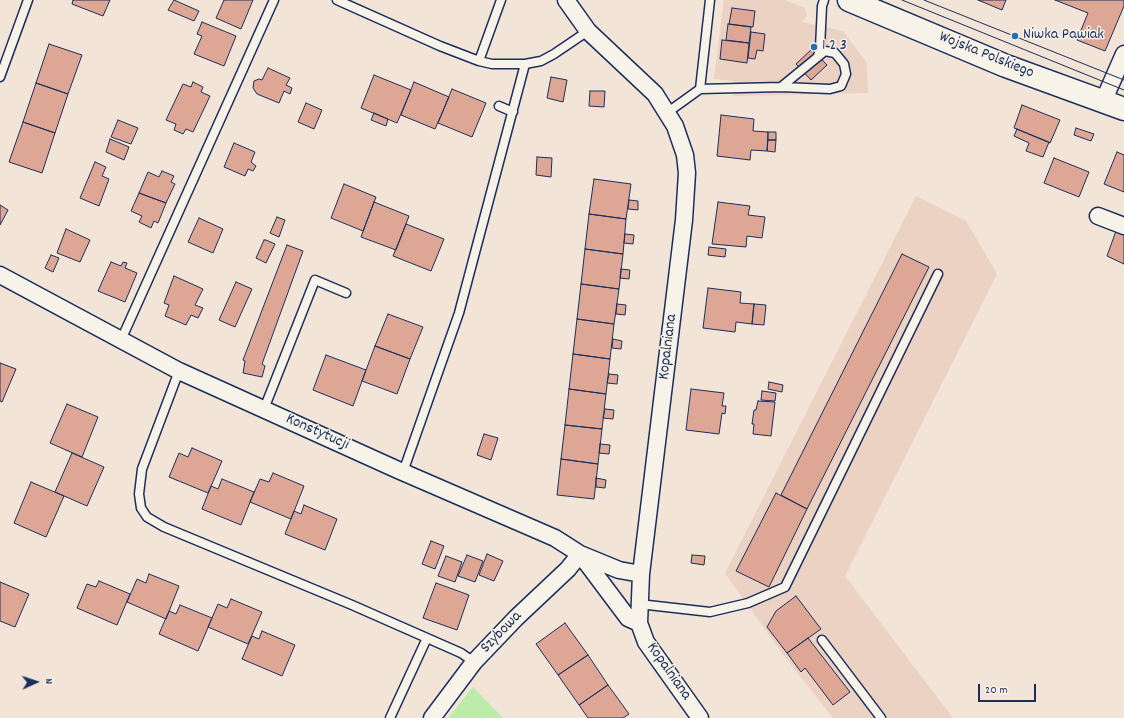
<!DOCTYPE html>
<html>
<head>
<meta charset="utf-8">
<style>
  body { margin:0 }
  #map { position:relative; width:1124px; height:718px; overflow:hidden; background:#f2e4d7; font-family:Dekko,sans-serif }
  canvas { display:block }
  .north { position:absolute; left:16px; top:662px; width:40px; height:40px; -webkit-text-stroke:3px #f7f3e8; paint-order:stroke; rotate:87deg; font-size:11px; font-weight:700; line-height:16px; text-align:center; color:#1b2f5e }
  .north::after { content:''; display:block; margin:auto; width:14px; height:18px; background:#1b2f5e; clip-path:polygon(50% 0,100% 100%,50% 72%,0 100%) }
  .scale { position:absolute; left:978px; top:684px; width:58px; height:18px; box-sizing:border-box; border:2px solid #1b2f5e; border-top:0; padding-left:5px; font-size:12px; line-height:14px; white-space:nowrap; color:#1b2f5e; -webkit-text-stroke:3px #f7f3e8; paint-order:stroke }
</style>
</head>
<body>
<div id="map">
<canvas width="1124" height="718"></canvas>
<div class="north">N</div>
<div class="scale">20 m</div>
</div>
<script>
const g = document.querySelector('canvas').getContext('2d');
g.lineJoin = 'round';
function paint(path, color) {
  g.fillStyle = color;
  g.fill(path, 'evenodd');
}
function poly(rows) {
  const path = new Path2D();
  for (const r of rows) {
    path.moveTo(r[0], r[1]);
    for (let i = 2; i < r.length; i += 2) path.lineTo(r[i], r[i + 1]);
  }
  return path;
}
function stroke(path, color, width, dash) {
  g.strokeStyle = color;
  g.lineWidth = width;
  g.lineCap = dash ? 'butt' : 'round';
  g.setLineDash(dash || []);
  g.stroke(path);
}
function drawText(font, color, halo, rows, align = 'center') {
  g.font = font + ' Dekko,sans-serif';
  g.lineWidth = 3;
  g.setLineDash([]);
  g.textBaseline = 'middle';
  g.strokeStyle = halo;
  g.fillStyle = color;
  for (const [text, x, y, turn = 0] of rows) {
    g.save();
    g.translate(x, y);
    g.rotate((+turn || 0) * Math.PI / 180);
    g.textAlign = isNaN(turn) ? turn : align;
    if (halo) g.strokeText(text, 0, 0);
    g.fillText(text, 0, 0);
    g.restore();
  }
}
const built = poly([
  [724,0,785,0,805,8,807,15,802,22,843,31,867,63,868,93,733,96,733,81,714,79],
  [916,196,966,221,997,274,845,576,953,718,833,718,784,656,725,573]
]);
const green = poly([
  [473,687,503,718,448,718]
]);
const building = poly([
  [73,0,110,0,103,16,72,4,73,0],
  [174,0,199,11,194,21,168,10,174,0],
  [224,0,253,0,241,29,216,18,224,0],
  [978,0,1006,0,1002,10,978,0],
  [1055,0,1124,0,1124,6,1105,51,1077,40,1088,13,1055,0],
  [732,8,755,11,753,27,729,24,732,8],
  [202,22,236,36,224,66,194,54,202,36,197,34,202,22],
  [728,24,751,27,749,43,726,40,728,24],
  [751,32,765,34,763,51,757,50,755,59,748,58,751,32],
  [722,40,749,43,747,63,720,59,722,40],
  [49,44,82,55,68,94,36,83,49,44],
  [812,49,827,65,811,80,796,64,812,49],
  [268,68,290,78,286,85,292,88,290,94,284,91,279,103,257,94,253,88,254,81,259,79,262,80,268,68],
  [374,75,411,90,397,123,361,108,374,75],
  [551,77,567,80,563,102,547,98,551,77],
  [193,82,203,87,201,92,210,96,193,132,186,129,183,134,174,130,176,124,166,120,183,84,191,87,193,82],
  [414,82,449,97,435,129,401,115,414,82],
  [36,83,68,94,55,133,23,122,36,83],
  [452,89,486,103,472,137,438,123,452,89],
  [590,91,605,91,604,107,589,106,590,91],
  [306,103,322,110,314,129,298,122,306,103],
  [1022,105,1060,120,1050,143,1014,128,1022,105],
  [374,113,388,119,386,126,371,120,374,113],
  [721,115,754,119,753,131,768,132,767,151,751,150,750,160,717,156,721,115],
  [118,120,138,128,131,144,111,137,118,120],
  [23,122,55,133,42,173,9,162,23,122],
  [1076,128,1094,134,1091,141,1074,135,1076,128],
  [1017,129,1049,142,1043,157,1026,151,1029,143,1014,136,1017,129],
  [768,132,776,132,776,140,768,140,768,132],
  [110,139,129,147,124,160,106,152,110,139],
  [768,140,776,140,775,152,767,151,768,140],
  [234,143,255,152,251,162,256,166,253,171,248,169,245,176,224,167,234,143],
  [1117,152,1124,155,1124,192,1104,184,1117,152],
  [537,157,552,158,551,177,536,175,537,157],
  [1054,158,1089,172,1079,197,1044,183,1054,158],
  [95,162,106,167,102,176,109,179,99,206,80,198,95,162],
  [162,171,174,176,171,182,175,184,166,203,139,193,148,172,159,177,162,171],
  [594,179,631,184,626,219,589,214,594,179],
  [344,184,376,197,363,231,331,218,344,184],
  [139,193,166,203,158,223,154,221,151,228,139,222,142,216,131,211,139,193],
  [629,200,638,201,638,210,628,209,629,200],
  [374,202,409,216,396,250,361,237,374,202],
  [718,202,750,206,748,215,765,217,762,238,747,236,746,247,712,244,718,202],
  [0,205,8,210,0,225,0,205],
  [589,214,626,219,623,254,585,249,589,214],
  [277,217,285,220,279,237,270,233,277,217],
  [199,218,223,229,213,253,188,242,199,218],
  [406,224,444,239,431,271,393,256,406,224],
  [66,229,90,240,80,262,57,253,66,229],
  [1116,231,1124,234,1124,264,1107,256,1116,231],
  [625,234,634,235,633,244,624,243,625,234],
  [264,240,266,240,275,244,266,263,256,258,264,240],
  [287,245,303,251,262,364,265,366,262,377,243,373,245,361,243,360,287,245],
  [709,247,726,249,725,257,708,255,709,247],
  [585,249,623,254,619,289,581,284,585,249],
  [902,254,929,267,807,509,781,495,902,254],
  [51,255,59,258,53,272,45,268,51,255],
  [111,262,121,266,123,262,127,263,125,268,137,273,125,302,98,291,111,262],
  [621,269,630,270,629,279,620,278,621,269],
  [174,276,203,289,195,305,203,308,198,318,191,315,186,325,165,316,169,305,164,303,174,276],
  [236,282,252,289,235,327,219,320,236,282],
  [581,284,619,289,614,324,577,319,581,284],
  [708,288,741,292,740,303,754,304,752,324,736,322,735,332,703,328,708,288],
  [617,304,626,305,625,315,616,314,617,304],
  [754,304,766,305,764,325,752,324,754,304],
  [388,314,423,327,410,359,375,346,388,314],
  [577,319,614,324,610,359,573,354,577,319],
  [613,339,622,341,621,349,612,348,613,339],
  [375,346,410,359,397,394,362,381,375,346],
  [573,354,610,359,606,394,569,389,573,354],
  [326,355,366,370,353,406,313,390,326,355],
  [0,363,16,369,2,402,0,401,0,363],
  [609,374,618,375,617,384,607,383,609,374],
  [769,382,783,385,782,392,768,389,769,382],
  [569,389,606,394,602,429,565,425,569,389],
  [691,389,724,393,722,406,726,406,725,414,722,413,719,434,686,430,691,389],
  [762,391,776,393,775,401,761,400,762,391],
  [758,401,775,402,771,436,753,434,754,424,752,424,754,410,756,410,758,401],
  [67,404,98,417,82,457,50,443,67,404],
  [605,409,614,410,613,419,603,418,605,409],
  [565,425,602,429,598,464,561,459,565,425],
  [484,434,498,438,491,460,477,455,484,434],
  [600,444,610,445,609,454,599,453,600,444],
  [192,448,222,461,208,493,169,477,179,453,188,457,192,448],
  [72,453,104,467,87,506,55,492,72,453],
  [561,459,598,464,594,499,557,495,561,459],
  [273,473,304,486,291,519,250,502,260,479,269,482,273,473],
  [596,478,606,480,605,488,596,487,596,478],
  [222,479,254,492,241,525,202,509,211,486,218,489,222,479],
  [31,482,64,496,46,537,14,523,31,482],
  [776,493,807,509,769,587,736,571,776,493],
  [304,505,337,519,325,550,285,534,294,511,301,514,304,505],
  [431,541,444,546,435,569,422,564,431,541],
  [487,554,503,561,494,581,479,575,487,554],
  [467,555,483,561,475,582,458,576,467,555],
  [692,555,705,556,704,565,691,563,692,555],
  [446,556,462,562,455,582,438,576,446,556],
  [149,574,179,586,166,619,127,602,137,579,146,583,149,574],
  [99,581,130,594,117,625,77,608,87,584,96,587,99,581],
  [0,582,29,594,15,627,0,621,0,582],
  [436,583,469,595,457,630,423,618,436,583],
  [796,596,821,629,787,653,767,627,776,611,796,596],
  [231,599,262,612,248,644,208,627,218,604,227,608,231,599],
  [180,605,212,618,198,651,159,634,169,611,176,614,180,605],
  [565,623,588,655,558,675,536,644,565,623],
  [262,631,295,645,282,676,242,659,252,636,259,639,262,631],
  [808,638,850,692,833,705,805,668,801,672,787,653,808,638],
  [588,655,608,685,579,705,558,675,588,655],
  [608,685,629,714,623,718,588,718,579,705,608,685]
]);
const lane = poly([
  [337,0,440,46,479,61,492,64,525,64,541,61,554,54,588,31],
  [818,56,820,48,822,6,824,0],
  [479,61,501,0],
  [0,77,28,0],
  [700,89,710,0],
  [499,106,513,112],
  [668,112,700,89,781,87,830,89,841,86,846,74,844,64,835,53,825,51,781,87],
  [121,340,274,0],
  [179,371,142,469,139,494,141,508,147,517,164,527,352,605,461,653,474,662],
  [264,409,315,280,346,293],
  [403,472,459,313,525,64],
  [639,604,710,612,748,603,785,587,938,274],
  [822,640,881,718],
  [390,718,427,638]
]);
const street = poly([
  [566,0,588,31,655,94,675,126,685,155,687,173,684,220,641,574,639,623,646,642,700,718],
  [1103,102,1124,54],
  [1098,216,1124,226],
  [0,275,179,371,398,470,555,538,580,554,619,570,641,574],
  [580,554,628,618,639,623],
  [432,718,474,662,516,618,568,569,580,554]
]);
const secondary = poly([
  [849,0,1006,66,1124,109]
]);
const tram = poly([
  [902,0,1124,90],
  [924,0,1124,80]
]);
const markers = [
  [1015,36,4,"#1f6fb2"],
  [814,47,4,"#1f6fb2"]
];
const poiNames = [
  ["Niwka Pawiak",1023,36],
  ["1 2 3",822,47]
];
const streetNames = [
  ["Wojska Polskiego",986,56,22],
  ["Kopalniana",669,347,-83],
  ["Konstytucji",317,433,24],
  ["Szybowa",502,633,-46],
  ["Kopalniana",668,672,55]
];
paint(built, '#ecd2c3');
paint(green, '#bdeba9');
paint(building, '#dea795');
stroke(building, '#1b2f5e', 1);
stroke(lane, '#1b2f5e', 11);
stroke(street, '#1b2f5e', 19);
stroke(secondary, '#1b2f5e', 25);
stroke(lane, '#f7f3e8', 8);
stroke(street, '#f7f3e8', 16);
stroke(secondary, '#f7f3e8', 22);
stroke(tram, '#1b2f5e', 1);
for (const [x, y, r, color] of markers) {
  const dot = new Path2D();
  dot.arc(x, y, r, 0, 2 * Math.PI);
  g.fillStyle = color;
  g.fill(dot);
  stroke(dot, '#f7f3e8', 1.5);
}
drawText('16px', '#1b2f5e', '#f7f3e8', poiNames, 'left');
drawText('16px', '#1b2f5e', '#f7f3e8', streetNames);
</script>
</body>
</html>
